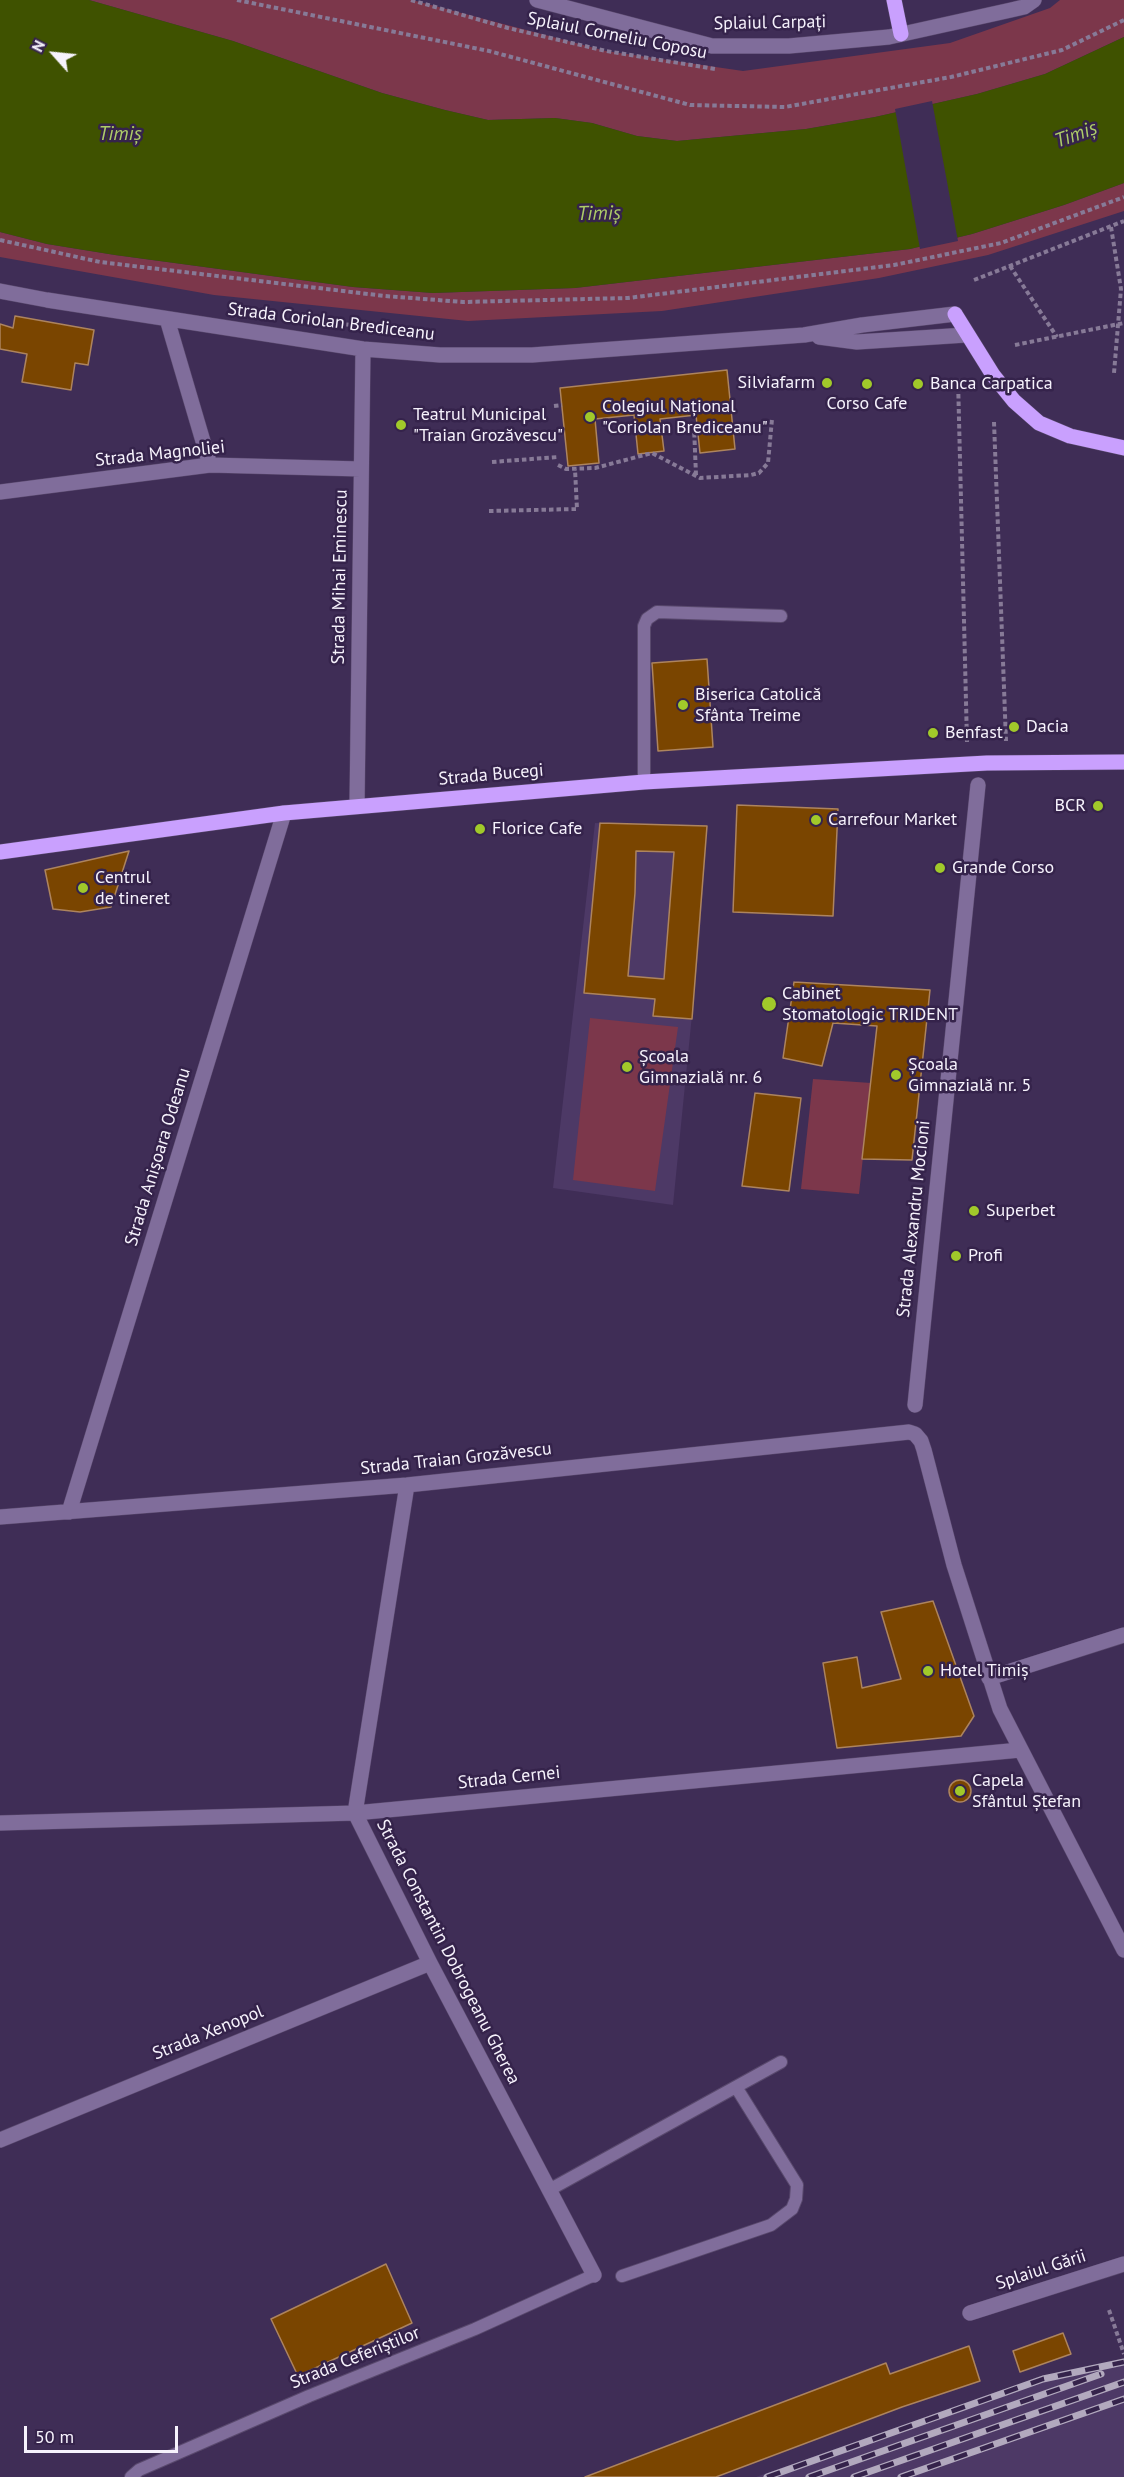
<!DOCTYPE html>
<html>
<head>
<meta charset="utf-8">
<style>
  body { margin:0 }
  #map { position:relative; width:1124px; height:2477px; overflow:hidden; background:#3f2d56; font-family:"PT Sans",sans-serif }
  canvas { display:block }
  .north { position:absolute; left:24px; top:24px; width:60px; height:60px; -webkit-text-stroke:4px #35234b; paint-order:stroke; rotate:297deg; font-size:16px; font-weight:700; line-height:24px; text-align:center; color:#f6f2fc }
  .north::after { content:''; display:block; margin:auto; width:21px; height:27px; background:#f6f2fc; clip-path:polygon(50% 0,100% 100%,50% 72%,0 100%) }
  .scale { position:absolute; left:24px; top:2426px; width:154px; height:27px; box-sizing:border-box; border:3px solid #f6f2fc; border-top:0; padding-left:8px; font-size:18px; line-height:21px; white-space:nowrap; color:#f6f2fc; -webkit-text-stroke:4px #35234b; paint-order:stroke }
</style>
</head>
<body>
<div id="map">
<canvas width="1124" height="2477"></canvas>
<div class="north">N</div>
<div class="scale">50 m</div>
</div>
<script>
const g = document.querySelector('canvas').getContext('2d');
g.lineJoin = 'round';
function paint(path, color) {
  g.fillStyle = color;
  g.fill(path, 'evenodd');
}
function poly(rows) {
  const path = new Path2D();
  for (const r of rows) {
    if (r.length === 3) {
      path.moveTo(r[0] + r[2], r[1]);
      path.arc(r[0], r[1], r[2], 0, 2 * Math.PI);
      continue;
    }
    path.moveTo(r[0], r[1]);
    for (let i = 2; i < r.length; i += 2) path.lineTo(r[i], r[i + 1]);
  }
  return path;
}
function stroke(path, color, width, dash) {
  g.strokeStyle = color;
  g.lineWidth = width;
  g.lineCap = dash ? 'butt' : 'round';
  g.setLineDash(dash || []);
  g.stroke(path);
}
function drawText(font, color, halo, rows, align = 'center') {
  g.font = font + ' "PT Sans",sans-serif';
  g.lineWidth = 5;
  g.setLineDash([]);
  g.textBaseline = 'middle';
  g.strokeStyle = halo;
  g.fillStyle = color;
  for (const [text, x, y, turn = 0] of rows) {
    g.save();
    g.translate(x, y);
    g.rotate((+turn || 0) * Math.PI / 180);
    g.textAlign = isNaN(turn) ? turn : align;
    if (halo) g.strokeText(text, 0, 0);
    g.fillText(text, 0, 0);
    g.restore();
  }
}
const built = poly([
  [595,823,707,826,699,945,673,1205,553,1188],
  [1124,2359,1124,2477,756,2477,1005,2389]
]);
const green = poly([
  [89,0,412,0,606,51,743,71,950,43,1050,8,1060,0,1124,0,1124,37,1045,74,977,94,875,117,806,129,677,141,637,136,592,123,555,118,488,120,445,110,382,93,233,41],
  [1124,183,1124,211,988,255,879,278,662,311,468,321,214,295,0,257,0,232,47,244,115,255,353,287,433,293,575,288,910,249,972,234,1064,205],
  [590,1018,678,1027,655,1191,573,1180],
  [813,1079,871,1083,859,1194,801,1189]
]);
const water = poly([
  [0,0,89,0,233,41,382,93,445,110,488,120,555,118,592,123,637,136,677,141,806,129,875,117,977,94,1045,74,1124,37,1124,183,1064,205,972,234,910,249,575,288,433,293,353,287,115,255,47,244,0,232]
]);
const pier = poly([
  [932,101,958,241,920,249,895,109]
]);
const building = poly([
  [15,316,94,330,88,365,75,363,71,390,22,382,27,354,0,349,0,324,13,328,15,316],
  [727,370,735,449,700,453,696,415,660,419,664,451,638,454,634,415,595,419,599,463,568,466,560,388,727,370],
  [707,659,713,747,658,751,652,663,707,659],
  [737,805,838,809,833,916,733,912,737,805],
  [600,823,707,826,692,1019,653,1016,655,999,584,993,600,823],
  [636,851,674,852,664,979,628,976,635,893,636,851],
  [129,851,111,907,80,912,53,909,45,870,129,851],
  [794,982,930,990,912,1160,862,1159,877,1026,833,1023,822,1066,783,1058,794,982],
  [755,1093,801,1098,789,1191,742,1186,755,1093],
  [933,1601,974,1716,961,1736,837,1748,823,1663,857,1657,862,1688,901,1679,881,1612,933,1601],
  [960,1791,11],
  [386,2264,412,2323,298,2376,271,2319,386,2264],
  [1063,2333,1071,2354,1020,2372,1013,2351,1063,2333],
  [969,2346,980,2381,902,2407,716,2477,585,2477,886,2363,890,2374,969,2346]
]);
const path = poly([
  [237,0,489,51,690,105,785,107,951,77,1062,50,1124,20],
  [411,0,508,28,606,51,715,69],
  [1111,227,1121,289,1114,373],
  [0,240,100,262,385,296,463,302,628,298,894,265,1001,243,1124,197],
  [1010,266,1057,337],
  [974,280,1124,221],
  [309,321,353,325],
  [1015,345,1124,323],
  [958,379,967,742],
  [554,406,562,405],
  [994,422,1006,741],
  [492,462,558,457],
  [558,465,566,469,595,468,652,453,700,478,751,475,759,473,768,463,772,419],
  [696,475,694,427,697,425],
  [489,511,577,509,575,469],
  [1109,2310,1124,2354]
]);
const lane = poly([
  [644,782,644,626,647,619,657,612,781,616],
  [549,2190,781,2062],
  [622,2276,771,2225,792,2209,796,2199,797,2185,736,2087],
  [131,2477,139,2470,309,2396,475,2329,594,2275]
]);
const street = poly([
  [537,0,712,46,789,46,889,37,1011,10,1024,7,1034,0],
  [0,291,47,300,363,349,440,355,532,355,804,335,862,325,955,314],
  [167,319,210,465],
  [819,337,857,342,966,335],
  [0,492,210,465,361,469],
  [357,805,363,349],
  [915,1405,978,785],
  [407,1485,355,1813,430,1963,594,2275],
  [69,1512,284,813],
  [0,1517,407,1485,909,1432,915,1434,921,1441,924,1450,954,1565,1000,1709,1124,1950],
  [989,1678,1124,1635],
  [0,1823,355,1813,1020,1750],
  [0,2140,430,1963],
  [970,2313,1124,2264]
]);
const primary = poly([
  [894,0,901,34],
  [955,314,993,375,1014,401,1039,423,1070,436,1124,448],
  [0,852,284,813,644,782,987,763,1124,762]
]);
const rail = poly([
  [767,2477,1043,2379,1124,2362],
  [809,2477,1101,2374],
  [854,2477,1124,2382],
  [901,2477,1124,2399]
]);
const markers = [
  [827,383,6,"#a1c92a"],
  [867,384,6,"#a1c92a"],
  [918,384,6,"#a1c92a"],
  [590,417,6,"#a1c92a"],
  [401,425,6,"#a1c92a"],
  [683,705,6,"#a1c92a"],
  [1014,727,6,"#a1c92a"],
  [933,733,6,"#a1c92a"],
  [1098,806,6,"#a1c92a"],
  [816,820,6,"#a1c92a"],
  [480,829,6,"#a1c92a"],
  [940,868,6,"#a1c92a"],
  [83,888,6,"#a1c92a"],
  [769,1004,8,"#a1c92a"],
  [627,1067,6,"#a1c92a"],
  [896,1075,6,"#a1c92a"],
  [974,1211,6,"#a1c92a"],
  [956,1256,6,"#a1c92a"],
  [928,1671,6,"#a1c92a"],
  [960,1791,6,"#a1c92a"]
];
const streetNames = [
  ["Splaiul Carpați",770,23,-1],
  ["Splaiul Corneliu Coposu",617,36,11],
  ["Strada Coriolan Brediceanu",331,322,7],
  ["Strada Magnoliei",160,454,-6],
  ["Strada Mihai Eminescu",340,577,-89],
  ["Strada Bucegi",491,775,-5],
  ["Strada Anișoara Odeanu",158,1157,-73],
  ["Strada Alexandru Mocioni",914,1219,-84],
  ["Strada Traian Grozăvescu",456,1459,-6],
  ["Strada Cernei",509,1778,-6],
  ["Strada Constantin Dobrogeanu Gherea",448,1952,63],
  ["Strada Xenopol",208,2033,-22],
  ["Splaiul Gării",1041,2270,-18],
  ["Strada Ceferiștilor",355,2358,-22]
];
const poiNames = [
  ["Silviafarm",815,383,"right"],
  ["Banca Carpatica",930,384],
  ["Corso Cafe",867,404,"center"],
  ["Colegiul Național",602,407],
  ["\"Coriolan Brediceanu\"",602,428],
  ["Teatrul Municipal",413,415],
  ["\"Traian Grozăvescu\"",413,436],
  ["Biserica Catolică",695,695],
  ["Sfânta Treime",695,716],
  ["Dacia",1026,727],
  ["Benfast",945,733],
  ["BCR",1086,806,"right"],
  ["Carrefour Market",828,820],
  ["Florice Cafe",492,829],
  ["Grande Corso",952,868],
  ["Centrul",95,878],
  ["de tineret",95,899],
  ["Cabinet",782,994],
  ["Stomatologic TRIDENT",782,1015],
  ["Școala",639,1057],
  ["Gimnazială nr. 6",639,1078],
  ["Școala",908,1065],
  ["Gimnazială nr. 5",908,1086],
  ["Superbet",986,1211],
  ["Profi",968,1256],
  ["Hotel Timiș",940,1671],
  ["Capela",972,1781],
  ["Sfântul Ștefan",972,1802]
];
const waterNames = [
  ["Timiș",120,134],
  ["Timiș",1076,135,-20],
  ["Timiș",599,214,-1]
];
paint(built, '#4d3966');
paint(green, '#7c374b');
paint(water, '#3f5200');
paint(pier, '#3f2d56');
paint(building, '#7a4500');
stroke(building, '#ad845e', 1.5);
stroke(lane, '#59496d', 14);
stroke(street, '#59496d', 16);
stroke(primary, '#59496d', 16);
stroke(path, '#877a97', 4, [4.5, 3]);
stroke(lane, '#806d9b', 12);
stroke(street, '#806d9b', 15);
stroke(primary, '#c9a0fe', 15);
stroke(rail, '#b2a9be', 7);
stroke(rail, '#35234b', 4.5, [14]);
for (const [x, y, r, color] of markers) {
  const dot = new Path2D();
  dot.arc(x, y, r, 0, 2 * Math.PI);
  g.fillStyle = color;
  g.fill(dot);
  stroke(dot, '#35234b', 2);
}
drawText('18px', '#f6f2fc', '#35234b', streetNames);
drawText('18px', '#f6f2fc', '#35234b', poiNames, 'left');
drawText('italic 20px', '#adcc69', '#35234b', waterNames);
</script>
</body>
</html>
